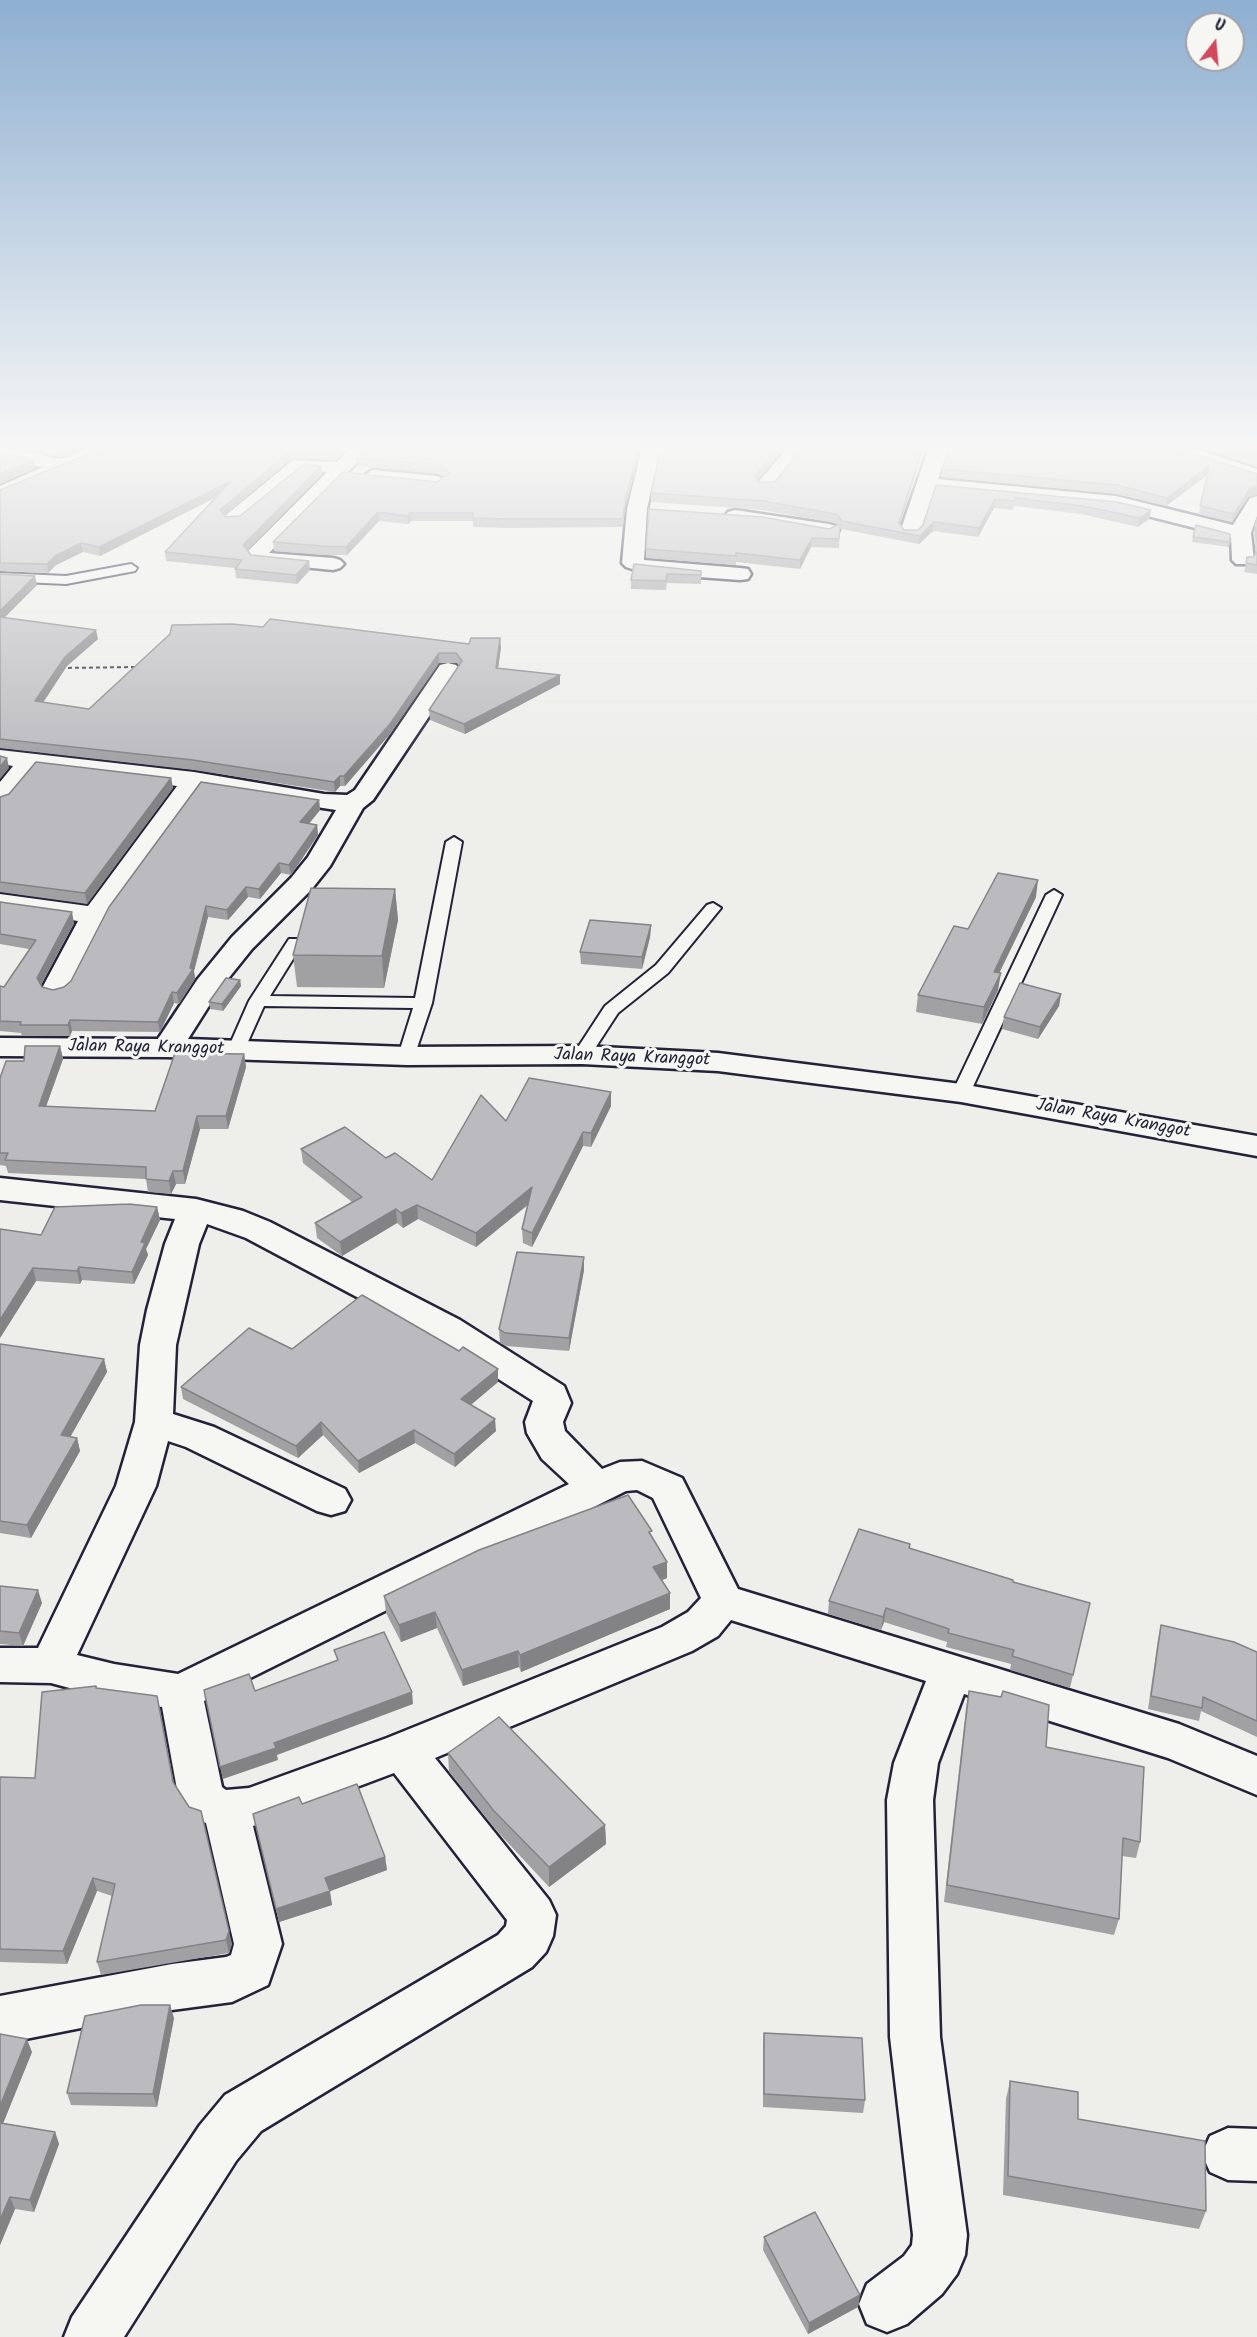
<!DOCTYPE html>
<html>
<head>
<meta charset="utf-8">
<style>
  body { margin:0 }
  #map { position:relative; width:1257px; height:2337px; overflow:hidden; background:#eeeeeb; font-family:Kalam,sans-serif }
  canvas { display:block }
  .north { position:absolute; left:1185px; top:12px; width:60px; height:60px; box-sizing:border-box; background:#f6f6f2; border:2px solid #a1a1a9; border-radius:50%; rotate:16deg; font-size:16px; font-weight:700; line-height:24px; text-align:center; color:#22223b }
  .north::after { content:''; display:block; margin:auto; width:21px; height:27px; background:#d1495b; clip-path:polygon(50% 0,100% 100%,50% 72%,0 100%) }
</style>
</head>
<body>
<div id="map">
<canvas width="1257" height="2337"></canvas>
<div class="north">U</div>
</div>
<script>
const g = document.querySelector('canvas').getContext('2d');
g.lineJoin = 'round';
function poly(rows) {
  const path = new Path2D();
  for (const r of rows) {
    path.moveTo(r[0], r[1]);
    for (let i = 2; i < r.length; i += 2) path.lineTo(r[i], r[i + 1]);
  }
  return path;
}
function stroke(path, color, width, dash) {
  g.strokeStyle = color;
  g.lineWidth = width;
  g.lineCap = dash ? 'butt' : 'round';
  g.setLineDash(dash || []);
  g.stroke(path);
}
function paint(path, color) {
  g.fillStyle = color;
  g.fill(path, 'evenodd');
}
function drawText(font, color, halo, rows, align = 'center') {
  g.font = font + ' Kalam,sans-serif';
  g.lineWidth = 6;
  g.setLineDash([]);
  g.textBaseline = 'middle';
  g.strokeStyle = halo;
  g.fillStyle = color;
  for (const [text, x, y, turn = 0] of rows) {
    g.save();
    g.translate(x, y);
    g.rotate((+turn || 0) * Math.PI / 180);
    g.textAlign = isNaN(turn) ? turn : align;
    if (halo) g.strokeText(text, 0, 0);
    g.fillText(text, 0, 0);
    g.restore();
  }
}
const path = poly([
  [61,668,137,667]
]);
const lane = poly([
  [131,564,137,568,135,571,66,584,0,581,0,573,66,576,131,564],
  [454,837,462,842,432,1003,413,1060,401,1060,398,1056,413,1008,264,1006,242,1055,230,1055,227,1051,249,1001,289,939,301,939,303,943,270,996,415,998,446,842,454,837],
  [1054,890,1062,895,970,1093,961,1099,954,1097,952,1093,1046,895,1054,890],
  [713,903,721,908,668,973,618,1013,588,1059,576,1059,573,1055,605,1006,656,965,707,905,713,903]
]);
const street = poly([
  [96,444,121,444,119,448,0,499,0,486,43,467,0,459,0,447,61,459,96,444],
  [355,444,375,444,269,553,333,558,340,560,344,564,340,568,333,570,252,562,246,554,249,550,327,472,304,470,240,523,226,523,223,519,226,515,293,460,337,462,355,444],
  [643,444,661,444,647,509,644,560,740,568,748,569,751,574,748,579,740,580,644,573,626,567,622,563,627,509,643,444],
  [791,444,810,444,773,489,759,489,756,485,759,481,791,444],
  [926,444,944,444,947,453,938,479,1116,496,1233,525,1250,498,1257,496,1257,516,1251,533,1254,560,1250,564,1236,564,1232,560,1231,537,1116,508,934,491,920,532,917,536,903,536,900,532,927,453,926,444],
  [1154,444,1182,444,1257,469,1257,481,1156,448,1154,444],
  [373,470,438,476,448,482,438,488,366,480,363,476,373,470],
  [735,510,829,524,836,526,839,530,836,534,829,536,728,520,725,516,728,512,735,510],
  [448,663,456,665,460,670,373,800,363,808,330,866,311,890,252,949,219,990,188,1039,407,1047,582,1046,718,1053,961,1084,1257,1136,1257,1156,961,1102,718,1071,582,1064,407,1065,167,1057,0,1056,0,1038,158,1039,197,980,232,937,291,878,308,857,336,810,201,789,109,916,71,990,66,996,56,999,46,996,41,990,78,921,0,910,0,894,88,906,177,786,37,769,9,803,0,806,0,782,13,766,0,764,0,750,194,772,324,794,347,795,355,790,440,665,448,663],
  [0,1178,196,1199,243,1211,270,1222,460,1320,564,1386,571,1403,563,1422,565,1431,602,1469,620,1462,642,1461,682,1478,738,1589,1179,1724,1257,1756,1257,1795,1168,1758,964,1694,938,1763,933,1800,940,2037,967,2235,965,2255,957,2274,942,2294,907,2324,887,2332,867,2324,859,2304,867,2284,904,2256,912,2245,913,2235,890,2037,887,1800,894,1763,926,1681,731,1620,718,1636,692,1651,435,1758,549,1900,556,1915,553,1936,546,1952,532,1967,261,2131,236,2161,124,2337,64,2337,72,2317,200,2125,225,2095,498,1935,506,1926,507,1920,394,1773,253,1826,282,1944,268,1985,232,2002,172,2010,0,2044,0,1996,172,1964,226,1957,231,1955,234,1944,206,1823,194,1819,178,1795,162,1707,114,1700,51,1683,0,1682,0,1648,38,1648,116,1486,135,1422,140,1345,147,1310,165,1244,175,1219,0,1200,0,1178],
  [207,1224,246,1238,434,1338,533,1401,525,1422,527,1433,542,1459,569,1484,178,1674,114,1664,77,1655,156,1486,168,1441,186,1447,317,1511,331,1515,345,1511,351,1500,345,1489,214,1427,173,1414,176,1345,199,1244,207,1224],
  [637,1490,653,1498,701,1598,688,1612,662,1627,387,1738,249,1788,226,1790,222,1787,204,1701,626,1491,637,1490],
  [1228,2128,1257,2129,1257,2181,1228,2180,1210,2172,1202,2154,1210,2136,1228,2128]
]);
const wall = poly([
  [0,444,91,444,61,457,0,446],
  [113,444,352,444,336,460,292,458,224,516,240,516,321,466,322,474,247,551,251,555,310,570,297,584,236,578,235,568,166,561,165,552,215,498,100,556,83,552,56,565,48,573,0,571,0,490],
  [370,444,642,444,625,508,623,527,507,528,473,527,473,521,411,521,408,524,379,521,347,555,323,555,274,551,273,542,437,482,444,477,438,474,358,466,357,458],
  [662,444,788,444,757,481,758,482,900,525,904,530,918,530,923,525,936,485,1151,510,1149,519,1138,527,1081,514,1014,506,1012,510,994,508,978,537,933,531,919,544,841,529,840,528,839,548,811,547,800,569,736,562,736,565,646,558,646,549,829,529,838,525,837,524,830,522,762,510,651,502,651,493],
  [946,444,1163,444,1257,474,1257,495,1248,497,1232,522,1199,514,1208,474,1166,506,1116,494,941,477,942,469,948,450],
  [1189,444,1254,444,1257,445,1257,467],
  [1257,519,1257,574,1244,572,1247,557,1253,557,1256,554,1253,533],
  [1196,525,1230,542,1229,547,1192,542],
  [634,564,701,571,701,584,667,583,666,590,631,589,631,580],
  [0,574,37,585,4,618,98,639,67,666,43,703,89,709,263,627,501,647,498,668,560,675,560,684,465,734,430,720,429,710,459,665,457,663,439,663,390,734,345,786,340,786,335,792,194,770,0,748],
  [171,778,173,788,87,904,0,892,0,797],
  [319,800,320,810,309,824,317,825,318,835,291,875,281,873,260,899,248,897,228,920,208,917,194,971,195,979,179,1004,174,1003,160,1032,72,1031,70,1036,22,1036,21,1033,0,1031,0,986,4,987,29,949,0,944,0,902,74,923,41,985,42,987,53,990,64,987],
  [395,889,398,920,384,988,297,987,293,955],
  [1036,897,999,973,998,990,982,1024,916,1012,918,995,968,929],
  [651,925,650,937,642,969,581,964,580,952],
  [240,980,241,986,223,1011,210,1009,209,1002],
  [1061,994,1059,1006,1038,1039,1002,1029,1004,1017],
  [60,1046,63,1059,46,1106,155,1111,244,1054,246,1067,228,1129,200,1129,185,1184,176,1184,171,1194,148,1192,146,1179,8,1173,6,1166,0,1165,0,1078,24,1061],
  [611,1106,591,1147,583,1146,532,1247,523,1243,522,1229,528,1205,476,1247,418,1219,403,1228,397,1223,342,1256,317,1238,315,1223,352,1202,303,1163,301,1149,386,1158,432,1180,506,1121],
  [157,1207,160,1220,146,1249,148,1255,134,1284,82,1280,80,1284,36,1281,0,1338,0,1229,41,1235],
  [584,1257,584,1270,569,1351,506,1346,500,1343,499,1329],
  [0,1344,104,1359,107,1372,70,1437,77,1438,80,1451,31,1538,0,1533],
  [292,1349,498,1382,471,1405,496,1431,455,1467,415,1443,359,1473,323,1435,298,1458,183,1399,181,1387],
  [652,1537,667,1562,667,1578,662,1580,670,1593,670,1609,521,1672,519,1667,463,1686,437,1628,401,1642,386,1613,384,1596],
  [910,1544,910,1549,1013,1582,1090,1603,1070,1688,1010,1670,1011,1664,946,1647,947,1642,884,1622,881,1630,828,1614,829,1601],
  [0,1586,42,1603,23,1646,0,1644],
  [1161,1625,1257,1652,1257,1737,1201,1711,1199,1721,1148,1709,1158,1639],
  [96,1686,97,1688,157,1696,174,1783,232,1944,229,1953,101,1975,97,1962,112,1896,97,1891,67,1964,0,1962,0,1777,35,1778],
  [969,1691,1046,1747,1140,1842,1136,1858,1122,1856,1119,1919,1114,1935,944,1902,966,1708],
  [448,1753,605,1825,606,1844,549,1887,496,1830,449,1772],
  [302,1804,385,1857,387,1870,329,1891,332,1905,279,1922,253,1814],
  [174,2018,157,2107,71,2105,67,2093],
  [764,2033,865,2100,863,2113,763,2107,763,2046],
  [0,2034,32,2052,3,2123,55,2132,59,2144,34,2212,15,2209,0,2245],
  [1010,2081,1078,2119,1206,2211,1199,2229,1003,2195,1006,2099],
  [764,2237,860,2295,858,2307,808,2334,763,2250]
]);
const shadedWall = poly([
  [70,444,91,444,61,457,59,448],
  [343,444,352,444,336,460,335,451],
  [640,444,642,444,625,508,623,527,625,500],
  [781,444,788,444,754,484,755,475],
  [923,444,925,444,898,531,899,523],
  [291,450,292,458,221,519,220,510],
  [34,460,35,468,0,484,0,474],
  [1210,465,1209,474,1166,506,1167,498],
  [321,466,322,474,244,554,243,545],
  [231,481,232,489,100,556,99,547],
  [1257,487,1257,495,1248,497,1232,522,1234,514,1250,488],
  [995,499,994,508,978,537,979,528],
  [1151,510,1149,519,1138,527,1140,518],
  [378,512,379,521,347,555,346,547],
  [410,513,411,521,408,524,407,516],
  [934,522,933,531,919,544,920,536],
  [812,538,811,547,800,569,800,560],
  [81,543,83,552,56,565,48,573,47,564,55,556],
  [309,561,310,570,297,584,296,575],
  [35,576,37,585,0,622,0,611],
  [96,630,98,639,67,666,37,711,35,701,65,657],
  [500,638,501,647,497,677,496,668],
  [439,653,439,663,390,734,345,786,344,776],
  [560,675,560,684,465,734,464,724],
  [7,758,9,768,0,779,0,767],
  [340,776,340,786,335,792,334,782],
  [171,778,173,788,87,904,85,893],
  [319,800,320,810,301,833,300,822],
  [317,825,318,835,291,875,289,865],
  [279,863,281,873,260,899,259,889],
  [1038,880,1036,897,992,988,994,972],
  [246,887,248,897,228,920,227,910],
  [395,889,398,920,384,988,382,956],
  [206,906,208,917,194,971,195,979,179,1004,177,993,190,968],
  [72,912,74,923,39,989,37,978],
  [651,925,650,937,642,969,642,957],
  [1001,973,998,990,982,1024,984,1007],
  [240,980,241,986,223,1011,222,1004],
  [172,992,174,1003,160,1032,158,1022],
  [1061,994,1059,1006,1038,1039,1040,1027],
  [70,1020,72,1031,70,1036,68,1025],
  [60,1046,63,1059,42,1118,39,1106],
  [244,1054,246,1067,228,1129,226,1116],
  [611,1092,611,1106,591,1147,591,1133],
  [197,1116,200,1129,185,1184,183,1171],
  [583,1132,583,1146,532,1247,532,1233],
  [173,1171,176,1184,171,1194,169,1181],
  [532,1187,532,1201,476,1247,476,1233],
  [417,1205,418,1219,403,1228,401,1213],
  [157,1207,160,1220,146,1249,148,1255,134,1284,132,1272,141,1242],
  [396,1209,397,1223,342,1256,340,1242],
  [584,1257,584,1270,569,1351,569,1338],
  [79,1267,82,1280,80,1284,77,1271],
  [33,1268,36,1281,0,1338,0,1320],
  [104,1359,107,1372,64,1448,61,1435],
  [498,1369,498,1382,462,1412,461,1399],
  [495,1419,496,1431,455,1467,454,1454],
  [321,1422,323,1435,298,1458,296,1446],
  [414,1430,415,1443,359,1473,358,1461],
  [77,1438,80,1451,31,1538,27,1525],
  [667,1562,667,1578,653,1584,653,1567],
  [38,1590,42,1603,23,1646,19,1633],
  [670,1593,670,1609,521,1672,520,1655],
  [886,1608,884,1622,881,1630,883,1617],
  [435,1612,437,1628,401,1642,399,1625],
  [518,1651,519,1667,463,1686,462,1670],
  [412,1692,413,1704,277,1755,278,1760,223,1779,220,1767,274,1743],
  [157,1696,160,1709,176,1795,173,1782],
  [605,1825,606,1844,549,1887,549,1867],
  [385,1857,387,1870,328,1892,325,1878],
  [93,1878,97,1891,67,1964,63,1951],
  [330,1891,332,1905,279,1922,276,1909],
  [229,1931,232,1944,229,1953,226,1940],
  [170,2005,174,2018,157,2107,153,2094],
  [27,2039,32,2052,0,2131,0,2106],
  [55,2132,59,2144,34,2212,30,2200],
  [10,2197,15,2209,0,2245,0,2220],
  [860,2295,858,2307,808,2334,809,2323]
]);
const building = poly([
  [35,444,70,444,59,448,35,444],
  [113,444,343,444,335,451,291,450,220,510,225,517,240,516,304,464,321,466,243,545,251,555,309,561,296,575,235,569,242,560,165,552,231,481,99,547,81,543,55,556,47,564,0,563,0,490,113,444],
  [370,444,640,444,625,500,623,519,506,519,473,518,473,513,410,513,407,516,378,512,346,547,322,546,273,542,343,472,437,482,450,473,438,465,357,458,370,444],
  [662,444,781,444,755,475,758,482,775,482,804,444,923,444,899,523,904,530,918,530,923,525,936,485,1117,502,1151,510,1140,518,1083,506,1015,498,1013,501,995,499,979,528,934,522,920,536,842,521,837,515,830,513,763,501,651,493,662,444],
  [949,444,1163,444,1257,474,1257,487,1250,488,1234,514,1200,506,1210,465,1167,498,1117,485,942,469,950,446,949,444],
  [1215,444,1254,444,1257,445,1257,458,1215,444],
  [0,453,34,460,0,474,0,453],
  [649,509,762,517,829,529,840,524,839,539,812,538,800,560,736,553,736,556,646,549,649,509],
  [1257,519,1257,542,1255,525,1257,519],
  [1196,525,1230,534,1230,542,1193,537,1196,525],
  [1257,552,1257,565,1246,563,1247,557,1253,557,1257,552],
  [634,564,701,571,701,575,667,574,666,581,631,580,634,564],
  [0,574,35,576,0,611,0,574],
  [0,617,96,630,65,657,35,701,89,709,170,634,172,625,232,624,263,627,270,619,469,644,471,638,500,638,496,668,560,675,464,724,429,710,462,661,456,653,439,653,390,724,344,776,340,776,334,782,193,760,0,739,0,617],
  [0,756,7,758,0,767,0,756],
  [36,762,171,778,85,893,0,882,0,797,9,794,36,762],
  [201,782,319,800,300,822,317,825,289,865,279,863,259,889,246,887,227,910,206,906,190,968,193,969,177,993,172,992,158,1022,70,1020,68,1025,20,1025,21,1022,0,1021,0,986,4,987,36,940,0,934,0,902,72,912,37,978,42,987,53,990,64,987,71,981,109,907,201,782],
  [998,873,1038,880,994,972,1001,973,984,1007,918,995,954,926,968,929,998,873],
  [311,888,395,889,382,956,293,955,311,888],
  [590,920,651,925,642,957,580,952,590,920],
  [226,978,240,980,222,1004,209,1002,226,978],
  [1020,983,1061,994,1040,1027,1004,1017,1020,983],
  [25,1046,60,1046,39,1106,155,1111,175,1053,244,1054,226,1116,197,1116,183,1171,173,1171,169,1181,146,1179,146,1167,5,1160,8,1153,0,1153,0,1078,6,1061,24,1061,25,1046],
  [529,1078,611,1092,591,1133,583,1132,532,1233,522,1229,532,1187,476,1233,417,1205,401,1213,396,1209,340,1242,315,1223,362,1197,301,1149,345,1127,386,1158,395,1153,432,1180,481,1095,506,1121,529,1078],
  [129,1204,157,1207,141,1242,145,1243,132,1272,79,1267,77,1271,33,1268,0,1320,0,1229,41,1235,55,1207,129,1204],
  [517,1252,584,1257,569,1338,505,1333,499,1329,517,1252],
  [362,1295,459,1351,463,1347,498,1369,461,1399,495,1419,454,1454,414,1430,358,1461,321,1422,296,1446,181,1387,249,1328,292,1349,362,1295],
  [0,1344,104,1359,61,1435,77,1438,27,1525,0,1521,0,1344],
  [628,1495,652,1531,649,1532,667,1562,653,1567,670,1593,520,1655,518,1651,462,1670,435,1612,399,1625,384,1596,479,1550,628,1495],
  [859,1529,910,1544,909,1548,1013,1580,1013,1582,1090,1603,1073,1675,1012,1656,1014,1650,948,1633,949,1629,886,1608,883,1617,829,1601,859,1529],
  [0,1586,38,1590,19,1633,0,1631,0,1586],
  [1161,1625,1234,1642,1257,1652,1257,1721,1203,1697,1202,1708,1151,1696,1161,1625],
  [384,1632,412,1692,274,1743,276,1748,220,1767,204,1690,249,1674,255,1691,338,1660,334,1650,384,1632],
  [96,1686,96,1688,157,1696,173,1782,189,1807,201,1811,229,1931,226,1940,97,1962,115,1884,93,1878,63,1951,0,1949,0,1777,35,1778,42,1692,96,1686],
  [969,1691,1001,1697,1003,1691,1049,1705,1046,1747,1144,1767,1140,1842,1123,1838,1119,1919,947,1885,969,1691],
  [499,1717,605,1825,549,1867,494,1811,448,1753,499,1717],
  [357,1784,385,1857,325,1878,330,1891,276,1909,253,1814,299,1797,302,1804,357,1784],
  [141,2005,170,2005,153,2094,67,2093,85,2016,141,2005],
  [764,2033,862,2038,865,2100,764,2094,764,2033],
  [0,2034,27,2039,0,2106,0,2034],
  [1010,2081,1078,2092,1078,2119,1205,2141,1206,2211,1008,2176,1010,2081],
  [0,2123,55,2132,30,2200,10,2197,0,2220,0,2123],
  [815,2212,860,2295,809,2323,764,2237,815,2212]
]);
const streetNames = [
  ["Jalan Raya Kranggot",146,1049,1],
  ["Jalan Raya Kranggot",632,1059,2],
  ["Jalan Raya Kranggot",1113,1120,10]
];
stroke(lane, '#22223b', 4);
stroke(street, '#22223b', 5);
stroke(path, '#22223b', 2, [4, 3]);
paint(lane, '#f6f6f2');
paint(street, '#f6f6f2');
paint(wall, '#a1a1a4');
paint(shadedWall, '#838386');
paint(building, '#bbbbbf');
stroke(building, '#838386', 1.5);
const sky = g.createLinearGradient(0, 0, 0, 771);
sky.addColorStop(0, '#8eafd1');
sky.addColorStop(0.58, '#f7f7f6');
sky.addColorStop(1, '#f7f7f600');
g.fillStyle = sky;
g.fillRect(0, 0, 1257, 771);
drawText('18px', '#22223b', '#f6f6f2', streetNames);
</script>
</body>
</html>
